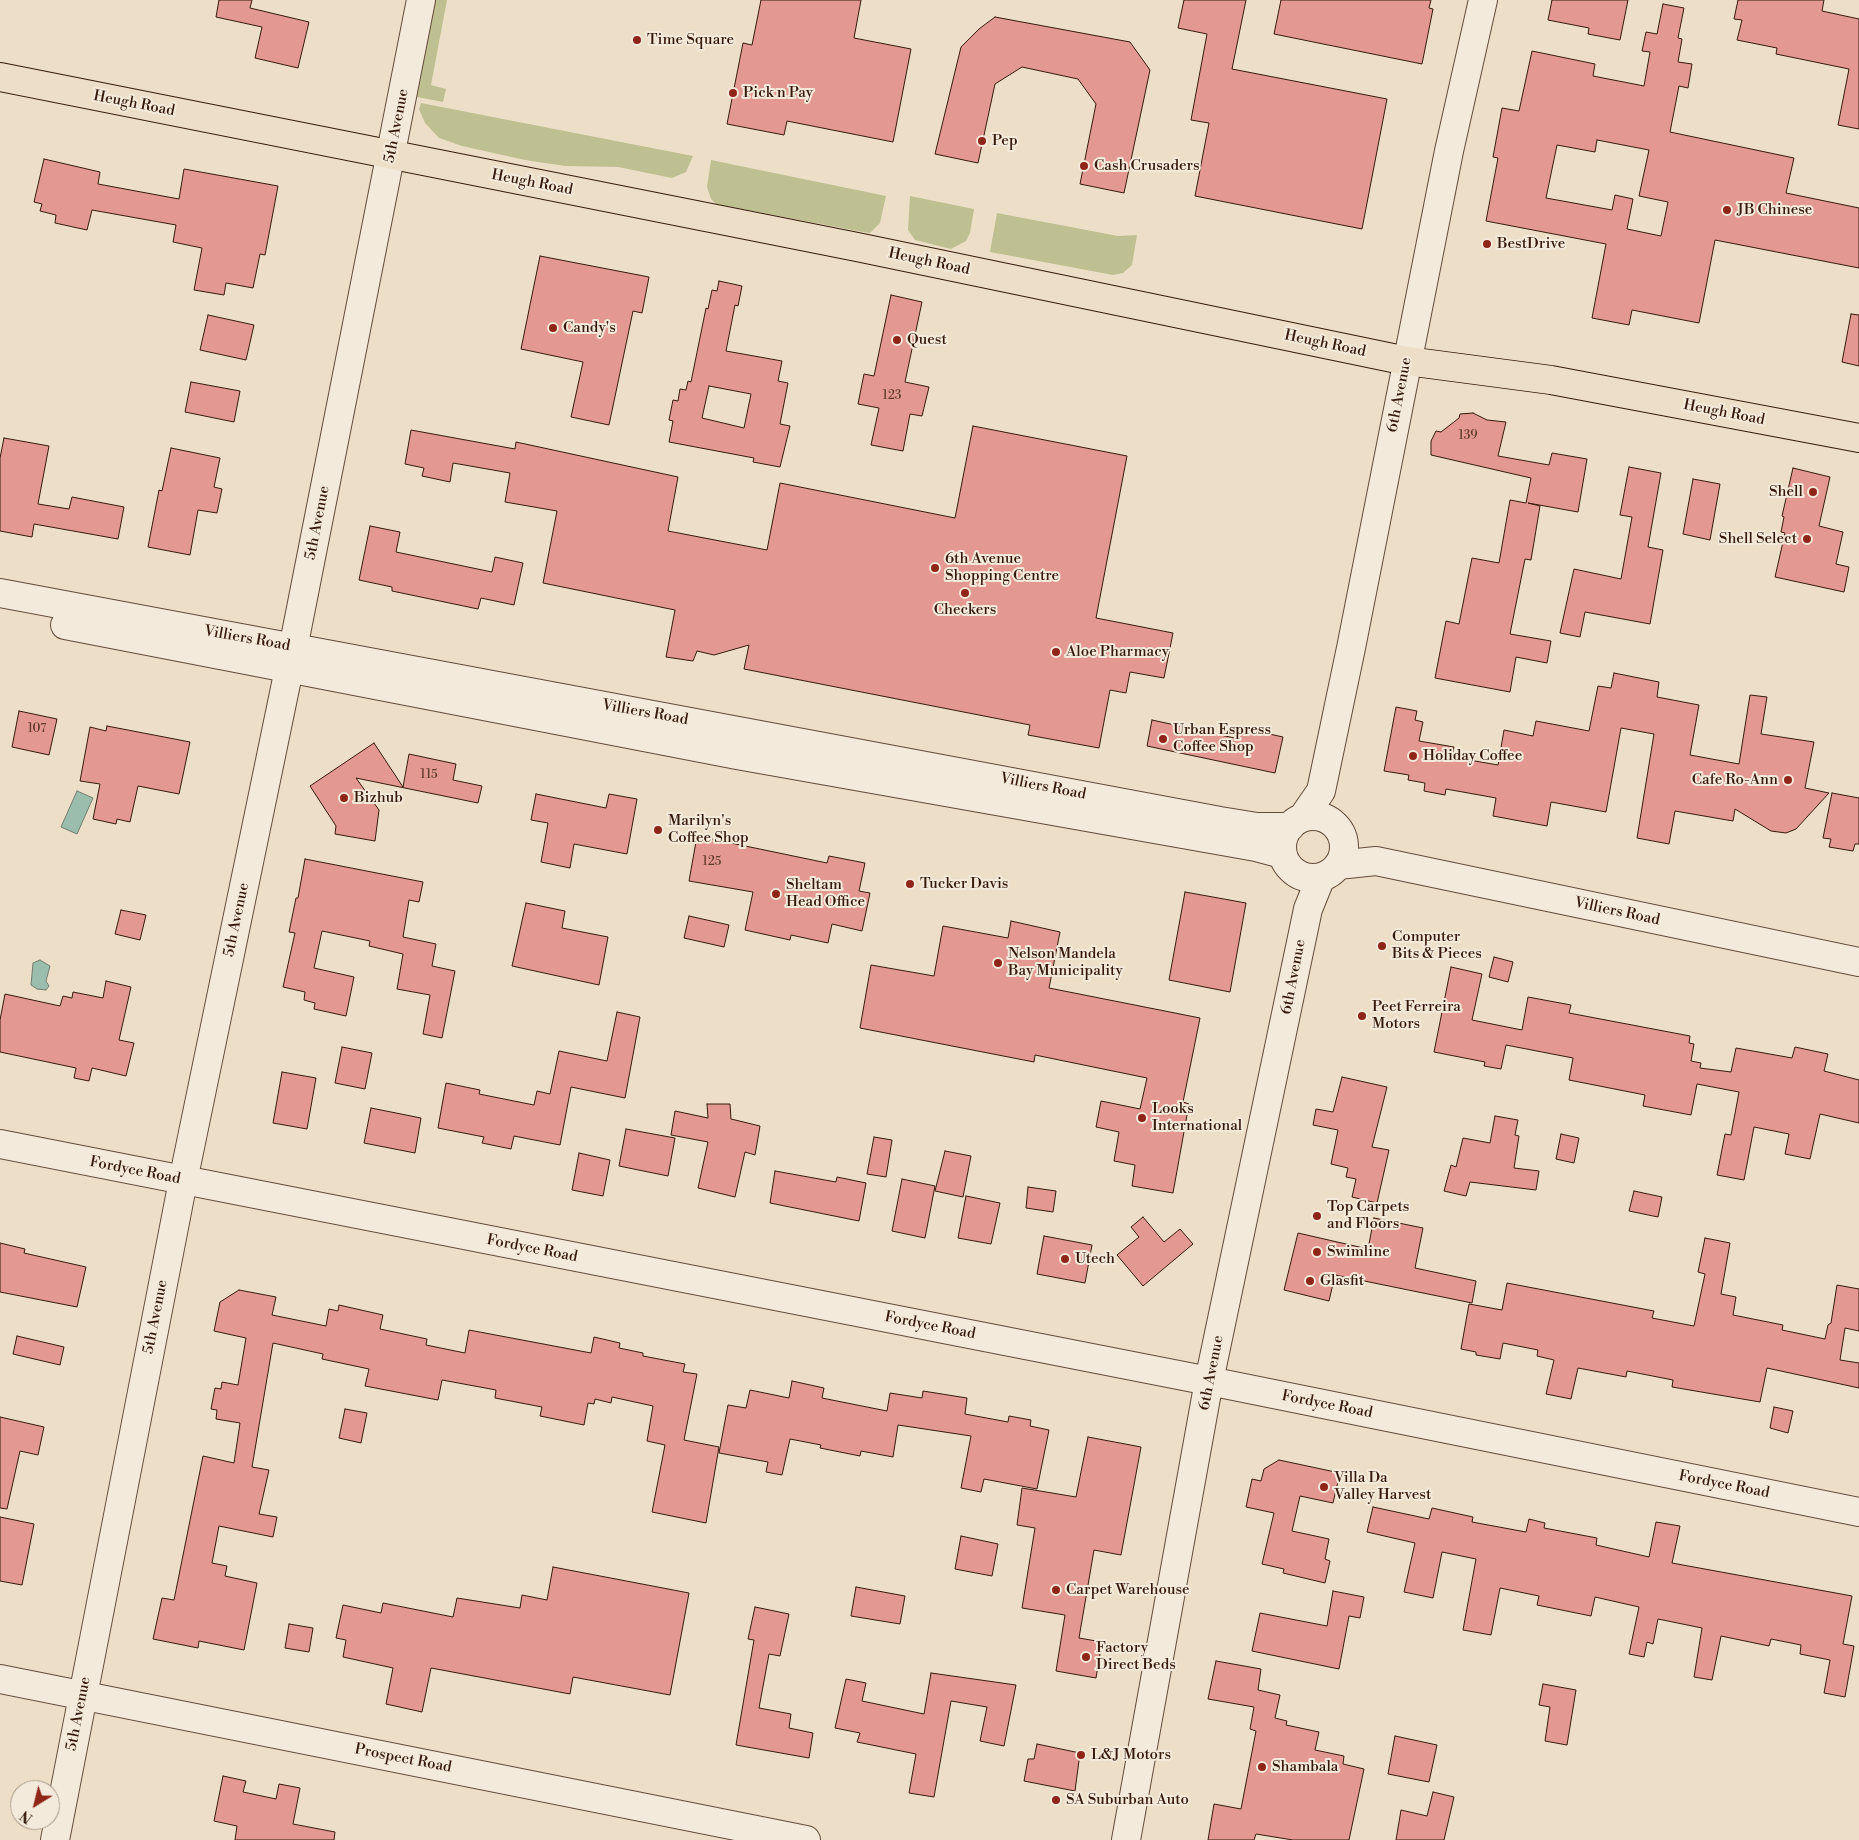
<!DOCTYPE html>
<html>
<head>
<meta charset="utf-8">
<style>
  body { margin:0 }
  #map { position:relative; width:1859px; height:1840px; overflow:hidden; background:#eddfc7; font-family:"Libre Bodoni",serif }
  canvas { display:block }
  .north { position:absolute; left:10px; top:1780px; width:50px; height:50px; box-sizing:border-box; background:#f3eadb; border:1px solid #a79788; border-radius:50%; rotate:216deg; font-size:14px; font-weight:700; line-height:20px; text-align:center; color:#351a0b }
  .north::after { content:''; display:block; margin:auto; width:18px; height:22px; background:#8f2418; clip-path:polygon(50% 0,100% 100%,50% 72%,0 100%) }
</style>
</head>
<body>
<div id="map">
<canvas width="1859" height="1840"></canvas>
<div class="north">N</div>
</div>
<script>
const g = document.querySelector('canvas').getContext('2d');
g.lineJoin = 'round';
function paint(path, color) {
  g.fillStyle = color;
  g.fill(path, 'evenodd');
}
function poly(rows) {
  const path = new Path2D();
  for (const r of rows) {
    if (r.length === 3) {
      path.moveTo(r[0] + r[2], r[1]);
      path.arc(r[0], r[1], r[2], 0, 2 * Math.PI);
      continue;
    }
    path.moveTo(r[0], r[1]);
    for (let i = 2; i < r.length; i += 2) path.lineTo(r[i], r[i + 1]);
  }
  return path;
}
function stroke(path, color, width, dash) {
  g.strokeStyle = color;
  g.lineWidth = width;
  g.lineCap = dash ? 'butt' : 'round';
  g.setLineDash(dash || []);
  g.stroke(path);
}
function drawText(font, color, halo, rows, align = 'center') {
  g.font = font + ' "Libre Bodoni",serif';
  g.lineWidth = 4;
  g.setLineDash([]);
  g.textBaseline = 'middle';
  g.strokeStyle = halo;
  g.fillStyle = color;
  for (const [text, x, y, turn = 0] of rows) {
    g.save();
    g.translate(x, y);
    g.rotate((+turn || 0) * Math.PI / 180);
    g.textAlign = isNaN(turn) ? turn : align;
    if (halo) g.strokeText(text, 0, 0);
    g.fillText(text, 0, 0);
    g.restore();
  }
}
const green = poly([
  [429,0,447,0,431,85,446,89,443,102,407,95],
  [421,103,693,156,686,172,672,178,618,167,565,166,525,160,462,146,439,138,425,123,419,109],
  [711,160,886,196,880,223,870,233,863,232,716,204,711,199,707,187],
  [910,196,974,209,970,233,966,241,951,249,915,240,908,230],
  [997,213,1118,236,1137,235,1132,265,1123,273,1113,275,990,252]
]);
const water = poly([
  [77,791,93,798,77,834,61,827,77,791],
  [40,960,50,966,46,981,49,986,46,990,37,989,31,985,33,963,40,960]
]);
const building = poly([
  [219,0,252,0,250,8,309,22,298,68,255,58,262,27,216,17,219,0],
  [761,0,861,0,854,38,911,49,893,142,787,121,784,135,727,124,743,43,752,45,761,0],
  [1184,0,1246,0,1232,69,1387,99,1362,229,1195,196,1209,123,1191,120,1207,34,1178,28,1184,0],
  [1281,0,1431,0,1429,8,1433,9,1422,64,1274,34,1281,0],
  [1552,0,1628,0,1620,40,1588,34,1589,28,1548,20,1552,0],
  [1738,0,1824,0,1822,11,1859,19,1859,129,1838,125,1849,69,1776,54,1777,48,1737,40,1742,20,1734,19,1738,0],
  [1663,4,1684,8,1678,38,1682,39,1678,62,1692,64,1688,88,1679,86,1670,132,1794,158,1786,193,1859,208,1859,268,1715,240,1699,323,1632,310,1629,325,1592,318,1606,244,1486,221,1498,158,1493,157,1502,108,1519,111,1532,51,1595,64,1593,76,1644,86,1650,52,1642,51,1646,32,1657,34,1663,4],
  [1597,140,1649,150,1639,196,1668,202,1661,236,1627,229,1633,199,1615,195,1612,210,1546,198,1557,145,1595,152,1597,140],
  [995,17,1130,42,1150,70,1124,193,1080,184,1096,104,1078,79,1022,67,995,84,978,163,935,154,961,47,979,29,995,17],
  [44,159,100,172,98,184,179,199,184,169,278,186,265,255,260,254,253,288,226,283,224,295,194,290,202,248,173,242,176,225,92,210,87,230,55,223,56,215,40,211,42,204,34,202,44,159],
  [540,256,649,277,642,313,633,311,609,425,571,417,583,362,521,349,540,256],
  [719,281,742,286,738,306,735,305,726,351,782,361,778,381,788,383,780,424,790,426,780,467,753,462,754,458,669,442,673,421,669,420,673,400,678,401,680,389,686,390,688,381,691,382,706,308,708,309,712,290,717,291,719,281],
  [709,386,751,394,744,428,702,418,709,386],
  [891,295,922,302,905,382,929,387,922,416,910,414,903,451,871,445,879,408,858,404,864,374,874,376,891,295],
  [1851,314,1859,315,1859,366,1842,362,1851,314],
  [208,315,254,325,246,360,200,350,208,315],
  [191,382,240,391,234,422,185,412,191,382],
  [1473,413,1487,420,1506,422,1498,456,1549,465,1552,453,1587,459,1578,512,1528,503,1540,506,1531,560,1525,559,1510,634,1551,641,1547,663,1516,657,1510,692,1435,678,1446,621,1459,624,1472,558,1499,563,1510,500,1526,503,1531,478,1431,455,1431,441,1436,431,1441,432,1459,418,1460,414,1473,413],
  [973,426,1127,456,1096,618,1173,633,1164,678,1130,672,1126,693,1110,690,1099,748,1028,735,1030,725,744,669,749,645,714,655,697,651,693,661,666,657,675,610,543,583,557,511,505,502,510,473,453,463,450,482,422,476,424,468,405,464,411,430,515,449,516,442,678,477,668,531,767,550,780,483,955,518,973,426],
  [4,438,49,446,38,504,69,509,72,497,124,507,118,539,34,524,32,537,0,531,0,458,4,438],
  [171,448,220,458,214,487,222,489,217,513,198,510,190,555,148,547,159,490,162,491,171,448],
  [1629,467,1661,473,1648,547,1663,550,1650,624,1585,612,1580,637,1560,633,1574,569,1621,579,1632,517,1620,515,1629,467],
  [1793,468,1830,477,1819,526,1843,532,1836,564,1849,567,1844,592,1775,577,1785,533,1781,532,1784,517,1782,516,1793,468],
  [1693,479,1720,484,1710,540,1683,534,1693,479],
  [370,526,400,532,396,552,492,572,495,557,523,563,514,605,481,598,478,609,392,591,392,587,359,580,370,526],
  [1614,673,1659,682,1657,697,1699,705,1690,755,1739,764,1750,695,1767,697,1761,734,1814,742,1805,788,1829,793,1796,829,1786,833,1771,831,1735,809,1733,821,1675,811,1669,844,1637,838,1654,734,1621,728,1606,812,1551,802,1547,826,1493,816,1496,798,1446,789,1445,795,1424,791,1425,783,1408,780,1409,775,1384,771,1396,707,1417,711,1415,720,1423,722,1419,741,1454,747,1452,757,1498,765,1504,730,1533,736,1536,721,1589,731,1598,686,1611,688,1614,673],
  [19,711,57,719,49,755,12,747,19,711],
  [1152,720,1239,739,1242,728,1283,737,1275,773,1147,746,1152,720],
  [107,726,190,742,179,794,138,786,130,822,117,819,116,824,93,819,100,784,80,781,90,727,106,731,107,726],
  [374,743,403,787,409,754,456,764,453,780,482,786,478,803,356,778,379,810,375,841,335,834,336,826,310,786,374,743],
  [1832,793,1859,798,1859,844,1855,844,1853,851,1829,847,1831,839,1823,838,1832,793],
  [536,794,606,808,609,794,637,799,627,854,574,844,570,868,541,862,548,823,531,820,536,794],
  [697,836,827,863,829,856,865,863,859,891,870,893,862,931,832,924,828,943,791,935,790,940,745,930,753,892,689,881,697,836],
  [305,859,423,882,419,902,409,900,403,937,436,944,432,966,455,971,442,1038,423,1034,430,995,397,989,403,954,369,946,370,941,322,931,314,968,354,977,346,1016,314,1009,315,1003,304,1000,305,992,283,987,295,933,289,932,296,898,298,898,305,859],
  [1185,892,1246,903,1230,992,1169,980,1185,892],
  [526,903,565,911,562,928,608,937,599,985,512,966,526,903],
  [121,910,146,915,140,940,115,934,121,910],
  [689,916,729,925,724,947,684,938,689,916],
  [1011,921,1060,932,1049,988,1200,1018,1183,1102,1189,1104,1173,1193,1132,1186,1135,1165,1114,1161,1119,1132,1096,1127,1101,1101,1140,1109,1147,1078,1035,1055,1034,1062,860,1028,871,965,934,976,943,926,1008,938,1011,921],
  [1494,957,1513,962,1508,982,1489,977,1494,957],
  [1451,967,1482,974,1472,1020,1522,1030,1528,997,1571,1005,1569,1013,1690,1036,1689,1043,1694,1044,1691,1061,1701,1063,1700,1068,1731,1072,1736,1048,1792,1058,1795,1047,1828,1054,1824,1071,1859,1080,1859,1123,1820,1114,1810,1159,1785,1154,1789,1134,1754,1127,1744,1180,1717,1175,1725,1134,1731,1135,1739,1092,1697,1084,1691,1115,1643,1106,1645,1095,1569,1080,1573,1058,1506,1045,1501,1069,1484,1066,1485,1062,1434,1052,1451,967],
  [106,981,131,987,119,1040,134,1043,126,1076,92,1068,89,1081,74,1078,76,1068,0,1052,0,1020,5,994,60,1006,63,996,72,998,73,992,103,998,106,981],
  [617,1012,640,1017,625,1098,571,1087,560,1145,514,1136,511,1149,482,1143,484,1137,438,1128,446,1083,480,1090,479,1094,534,1105,537,1091,550,1094,559,1051,607,1061,617,1012],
  [342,1047,372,1053,365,1089,335,1083,342,1047],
  [282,1072,316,1078,307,1129,273,1123,282,1072],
  [1342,1077,1387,1087,1372,1147,1389,1150,1377,1203,1352,1197,1356,1179,1346,1177,1348,1168,1331,1164,1338,1130,1313,1125,1316,1109,1333,1112,1342,1077],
  [707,1104,730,1104,731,1119,760,1126,755,1155,745,1152,735,1197,698,1188,708,1142,671,1135,675,1111,708,1118,707,1104],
  [371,1108,421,1118,415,1153,364,1143,371,1108],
  [1495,1116,1518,1120,1515,1135,1519,1136,1514,1168,1539,1171,1536,1190,1470,1182,1466,1196,1444,1191,1451,1165,1456,1167,1463,1138,1490,1143,1495,1116],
  [626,1129,675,1138,668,1176,619,1166,626,1129],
  [1561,1134,1579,1138,1574,1163,1556,1159,1561,1134],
  [874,1137,892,1140,886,1177,867,1174,874,1137],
  [945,1151,971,1156,963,1197,935,1191,945,1151],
  [579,1153,610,1160,603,1196,572,1190,579,1153],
  [775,1171,836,1182,837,1177,866,1183,859,1221,770,1203,775,1171],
  [902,1179,935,1186,925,1238,892,1231,902,1179],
  [1028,1187,1056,1191,1053,1212,1026,1208,1028,1187],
  [1634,1191,1662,1197,1658,1217,1629,1211,1634,1191],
  [966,1196,1000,1203,991,1244,958,1238,966,1196],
  [1143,1217,1164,1242,1180,1229,1193,1244,1143,1286,1117,1255,1139,1237,1131,1227,1143,1217],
  [1374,1218,1423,1228,1415,1268,1476,1281,1472,1303,1335,1275,1329,1301,1284,1290,1298,1233,1368,1249,1374,1218],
  [1044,1236,1092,1245,1085,1283,1037,1274,1044,1236],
  [1705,1238,1730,1243,1721,1294,1736,1297,1733,1315,1783,1325,1782,1330,1825,1339,1828,1325,1831,1323,1837,1285,1859,1289,1859,1331,1845,1328,1840,1360,1859,1363,1859,1388,1767,1368,1760,1402,1672,1387,1673,1380,1627,1371,1626,1377,1578,1368,1571,1399,1546,1394,1554,1360,1537,1356,1538,1350,1503,1343,1500,1359,1476,1355,1476,1352,1461,1349,1469,1304,1502,1310,1507,1283,1654,1311,1652,1318,1694,1326,1705,1274,1698,1272,1705,1238],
  [0,1243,25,1249,24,1253,86,1267,77,1307,0,1292,0,1243],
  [239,1290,276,1297,272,1315,326,1326,329,1309,338,1311,339,1305,383,1315,380,1329,427,1339,426,1345,465,1353,469,1330,591,1353,594,1337,620,1343,619,1348,643,1353,643,1356,685,1364,683,1372,697,1374,684,1440,719,1447,706,1523,652,1512,665,1445,647,1441,653,1406,612,1397,611,1403,595,1399,594,1404,588,1403,584,1425,540,1416,542,1407,495,1398,496,1390,442,1380,438,1400,365,1386,369,1369,322,1359,323,1354,273,1343,252,1467,269,1470,259,1514,277,1517,273,1537,219,1526,212,1563,227,1566,225,1576,257,1583,244,1650,199,1641,198,1648,153,1639,162,1598,174,1600,203,1456,234,1463,240,1423,216,1419,217,1410,211,1409,215,1388,221,1389,222,1382,238,1385,246,1338,214,1331,220,1302,239,1290],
  [17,1336,64,1347,60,1365,13,1354,17,1336],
  [792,1381,824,1388,822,1398,887,1411,890,1393,922,1398,923,1391,967,1398,965,1414,1008,1422,1009,1416,1031,1420,1030,1426,1049,1430,1037,1489,984,1479,981,1492,961,1488,971,1436,898,1425,893,1457,861,1451,860,1456,820,1448,821,1445,790,1439,782,1475,766,1472,768,1462,719,1453,728,1405,746,1408,750,1390,789,1398,792,1381],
  [1774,1407,1793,1411,1788,1433,1770,1428,1774,1407],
  [345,1409,367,1413,361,1443,339,1438,345,1409],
  [0,1417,44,1427,38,1455,20,1451,7,1509,0,1508,0,1417],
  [1088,1437,1141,1447,1121,1555,1094,1550,1079,1638,1102,1642,1096,1678,1056,1671,1065,1615,1022,1608,1035,1528,1017,1525,1022,1488,1076,1497,1088,1437],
  [1279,1460,1340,1473,1333,1503,1300,1496,1292,1531,1329,1539,1325,1559,1330,1561,1325,1583,1283,1573,1284,1569,1262,1564,1274,1513,1246,1507,1252,1479,1261,1481,1264,1469,1279,1460],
  [1373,1507,1429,1519,1432,1508,1473,1517,1472,1522,1526,1532,1529,1519,1545,1523,1544,1528,1597,1538,1596,1545,1649,1557,1656,1522,1680,1526,1672,1563,1852,1596,1843,1644,1854,1646,1845,1697,1824,1693,1830,1660,1800,1654,1801,1645,1771,1639,1769,1646,1721,1636,1712,1680,1694,1677,1702,1628,1658,1619,1653,1644,1647,1642,1644,1657,1629,1654,1639,1607,1595,1597,1591,1616,1537,1605,1539,1596,1500,1588,1491,1635,1463,1630,1476,1559,1442,1552,1433,1598,1404,1592,1415,1543,1367,1532,1373,1507],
  [0,1517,34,1524,22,1585,0,1581,0,1517],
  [961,1536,998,1544,992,1576,955,1569,961,1536],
  [553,1567,689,1593,670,1695,573,1677,570,1694,431,1668,422,1712,386,1704,393,1668,343,1657,346,1640,336,1638,343,1605,381,1613,383,1603,453,1617,457,1598,520,1608,522,1595,547,1600,553,1567],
  [856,1587,905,1596,900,1624,851,1616,856,1587],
  [1333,1591,1364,1597,1360,1618,1349,1616,1339,1669,1252,1651,1260,1613,1327,1626,1333,1591],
  [755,1607,789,1614,780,1656,769,1654,759,1708,791,1714,789,1728,813,1733,809,1758,736,1745,754,1640,748,1639,755,1607],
  [289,1624,313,1628,309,1652,285,1648,289,1624],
  [1216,1661,1261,1669,1258,1690,1280,1695,1275,1718,1287,1721,1286,1725,1319,1732,1315,1750,1344,1756,1343,1764,1364,1769,1349,1840,1293,1840,1256,1834,1254,1840,1208,1840,1214,1804,1241,1809,1256,1731,1250,1729,1254,1707,1208,1699,1216,1661],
  [931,1673,1016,1685,1004,1746,980,1741,987,1707,951,1701,934,1797,909,1793,916,1754,857,1742,860,1733,835,1728,846,1679,866,1683,862,1701,924,1714,931,1673],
  [1543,1684,1576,1690,1567,1745,1545,1741,1550,1707,1539,1705,1543,1684],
  [1395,1736,1437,1745,1429,1782,1388,1774,1395,1736],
  [1037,1744,1080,1753,1075,1791,1024,1781,1028,1759,1034,1759,1037,1744],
  [223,1776,246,1781,243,1792,276,1799,279,1784,300,1788,293,1824,335,1832,334,1840,235,1840,237,1826,214,1821,223,1776],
  [1433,1792,1454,1797,1444,1840,1396,1840,1401,1810,1427,1816,1433,1792]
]);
const minor = poly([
  [0,593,1220,821,1257,827,1290,827],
  [65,625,737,755,1256,847,1282,854],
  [1313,847,31],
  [1303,817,1321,791,1351,648,1449,151,1483,0],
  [1338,865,1376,861,1859,962],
  [0,1144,1209,1381,1859,1512],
  [0,1679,806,1840],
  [55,1840,183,1181,289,669,421,0],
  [1126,1840,1209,1381,1308,909,1321,877]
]);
const major = poly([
  [0,77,857,247,1407,361,1551,380,1859,438]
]);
const markers = [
  [637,40,5,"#8f2418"],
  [733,93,5,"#8f2418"],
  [982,141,5,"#8f2418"],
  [1084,166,5,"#8f2418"],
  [1727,210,5,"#8f2418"],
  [1487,244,5,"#8f2418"],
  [553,328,5,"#8f2418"],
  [897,340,5,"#8f2418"],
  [1813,492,5,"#8f2418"],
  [1807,539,5,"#8f2418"],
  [935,568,5,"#8f2418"],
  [965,593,5,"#8f2418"],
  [1056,652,5,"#8f2418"],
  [1163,739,5,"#8f2418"],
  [1413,756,5,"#8f2418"],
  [1788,780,5,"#8f2418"],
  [344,798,5,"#8f2418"],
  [658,830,5,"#8f2418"],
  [910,884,5,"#8f2418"],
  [776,894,5,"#8f2418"],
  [1382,946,5,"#8f2418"],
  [998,963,5,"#8f2418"],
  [1362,1016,5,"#8f2418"],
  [1142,1118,5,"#8f2418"],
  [1317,1216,5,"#8f2418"],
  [1317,1252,5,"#8f2418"],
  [1065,1259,5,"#8f2418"],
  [1310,1281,5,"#8f2418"],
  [1324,1487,5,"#8f2418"],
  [1056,1590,5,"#8f2418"],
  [1086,1657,5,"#8f2418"],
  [1081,1755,5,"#8f2418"],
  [1262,1767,5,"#8f2418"],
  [1056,1800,5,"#8f2418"]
];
const numberNames = [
  ["123",892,396],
  ["139",1468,436],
  ["107",37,729],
  ["115",429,775],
  ["125",712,862]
];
const poiNames = [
  ["Time Square",647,40],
  ["Pick n Pay",743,93],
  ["Pep",992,141],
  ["Cash Crusaders",1094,166],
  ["JB Chinese",1737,210],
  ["BestDrive",1497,244],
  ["Candy's",563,328],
  ["Quest",907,340],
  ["Shell",1803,492,"right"],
  ["Shell Select",1797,539,"right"],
  ["6th Avenue",945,559],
  ["Shopping Centre",945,576],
  ["Checkers",965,610,"center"],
  ["Aloe Pharmacy",1066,652],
  ["Urban Espress",1173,730],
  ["Coffee Shop",1173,747],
  ["Holiday Coffee",1423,756],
  ["Cafe Ro-Ann",1778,780,"right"],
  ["Bizhub",354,798],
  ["Marilyn's",668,821],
  ["Coffee Shop",668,838],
  ["Tucker Davis",920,884],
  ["Sheltam",786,885],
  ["Head Office",786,902],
  ["Computer",1392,937],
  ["Bits & Pieces",1392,954],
  ["Nelson Mandela",1008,954],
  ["Bay Municipality",1008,971],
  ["Peet Ferreira",1372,1007],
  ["Motors",1372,1024],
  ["Looks",1152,1109],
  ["International",1152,1126],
  ["Top Carpets",1327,1207],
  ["and Floors",1327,1224],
  ["Swimline",1327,1252],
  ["Utech",1075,1259],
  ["Glasfit",1320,1281],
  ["Villa Da",1334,1478],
  ["Valley Harvest",1334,1495],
  ["Carpet Warehouse",1066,1590],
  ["Factory",1096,1648],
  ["Direct Beds",1096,1665],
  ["L&J Motors",1091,1755],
  ["Shambala",1272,1767],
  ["SA Suburban Auto",1066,1800]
];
const streetNames = [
  ["Heugh Road",134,104,11],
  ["5th Avenue",397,126,-79],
  ["Heugh Road",532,183,11],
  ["Heugh Road",929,262,12],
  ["Heugh Road",1325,344,12],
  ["6th Avenue",1400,395,-79],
  ["Heugh Road",1724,413,11],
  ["5th Avenue",318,523,-79],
  ["Villiers Road",247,639,10],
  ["Villiers Road",645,713,10],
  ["Villiers Road",1043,787,11],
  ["Villiers Road",1617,912,12],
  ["5th Avenue",237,920,-78],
  ["6th Avenue",1294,977,-79],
  ["Fordyce Road",135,1171,11],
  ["Fordyce Road",532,1249,11],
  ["5th Avenue",156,1317,-79],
  ["Fordyce Road",930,1326,11],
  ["6th Avenue",1212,1373,-79],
  ["Fordyce Road",1327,1405,11],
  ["Fordyce Road",1724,1485,11],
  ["5th Avenue",79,1714,-79],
  ["Prospect Road",403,1759,11]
];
paint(green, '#bfc091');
paint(water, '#9abdae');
stroke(water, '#727c6d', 1);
paint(building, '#e39891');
stroke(building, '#351a0b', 1);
stroke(minor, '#634b3a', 30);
stroke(major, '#351a0b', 30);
stroke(minor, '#f3eadb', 28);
stroke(major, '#eddfc7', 28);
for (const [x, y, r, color] of markers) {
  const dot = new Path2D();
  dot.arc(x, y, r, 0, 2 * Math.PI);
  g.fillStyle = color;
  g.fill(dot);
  stroke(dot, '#f3eadb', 2);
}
drawText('12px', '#603a2c', null, numberNames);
drawText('15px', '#351a0b', '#f3eadb', poiNames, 'left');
drawText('15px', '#351a0b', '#f3eadb', streetNames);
</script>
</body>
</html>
